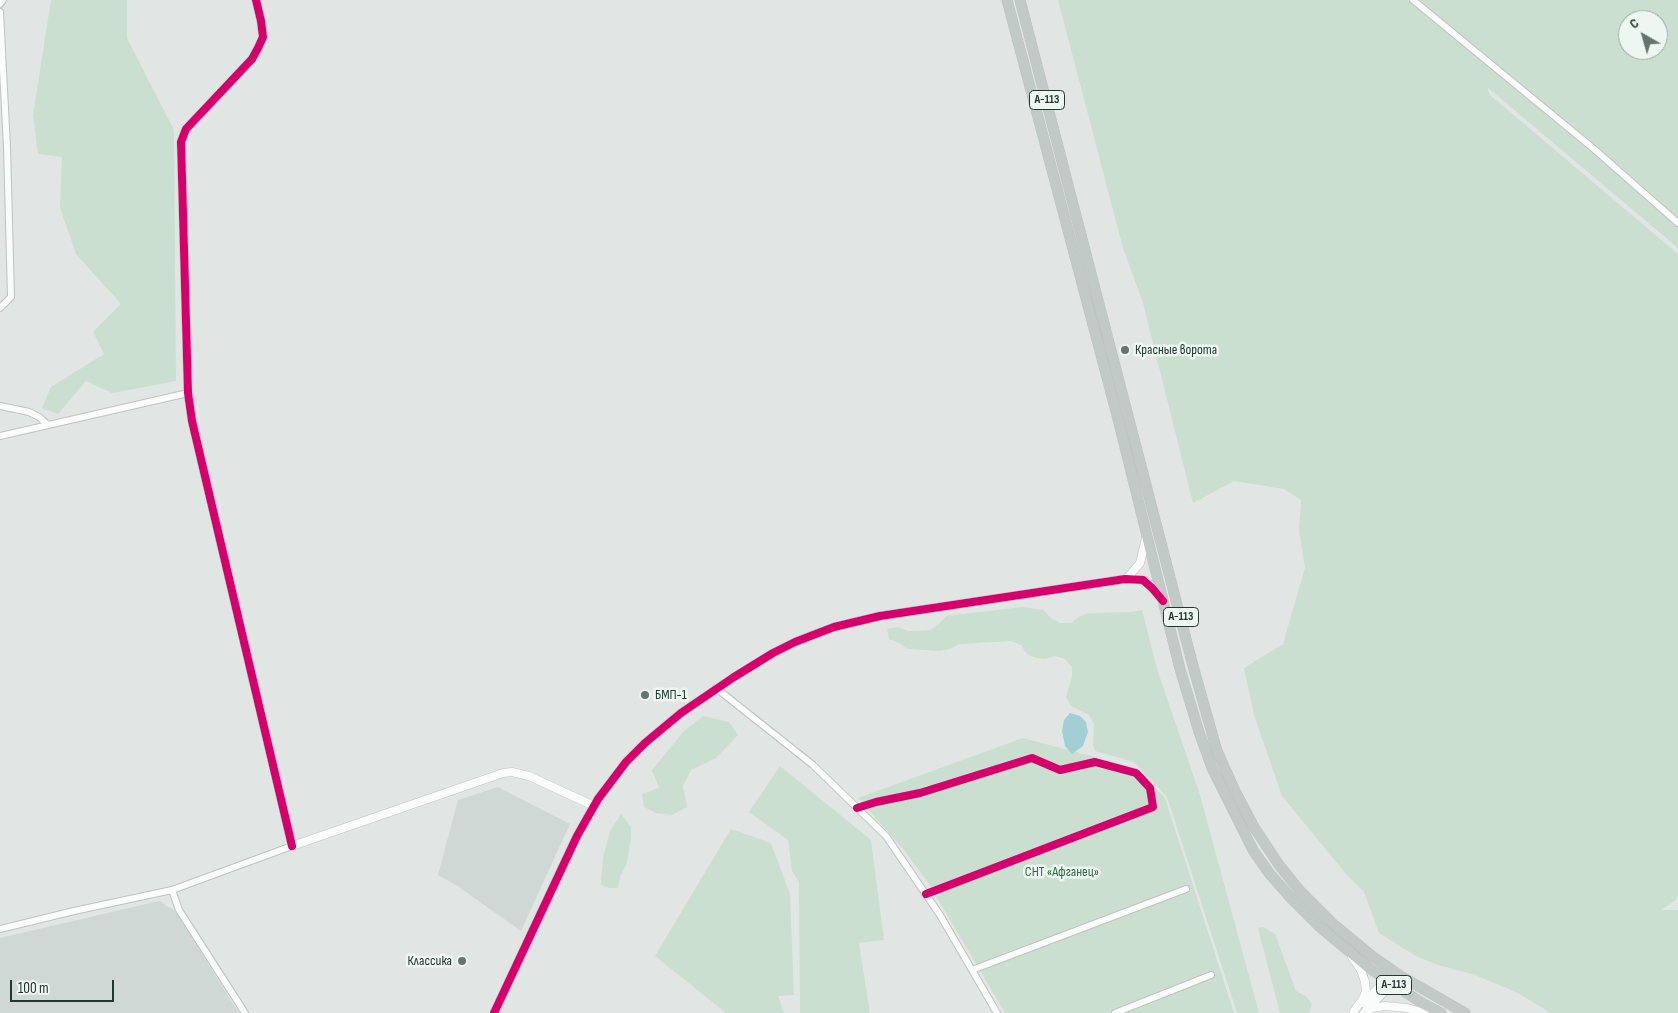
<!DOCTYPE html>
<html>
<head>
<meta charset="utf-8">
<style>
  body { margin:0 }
  #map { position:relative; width:1678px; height:1013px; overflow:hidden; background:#e1e6e4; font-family:"Sofia Sans Condensed",sans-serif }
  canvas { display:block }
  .north { position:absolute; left:1618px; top:10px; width:50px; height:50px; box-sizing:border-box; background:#eef6f2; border:1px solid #9caaa5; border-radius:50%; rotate:322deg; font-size:14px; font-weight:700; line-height:20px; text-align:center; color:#203831 }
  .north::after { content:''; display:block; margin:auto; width:18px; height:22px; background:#647570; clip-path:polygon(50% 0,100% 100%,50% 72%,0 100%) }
  .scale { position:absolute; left:10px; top:980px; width:104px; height:22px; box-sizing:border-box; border:2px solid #203831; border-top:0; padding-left:6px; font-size:15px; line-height:18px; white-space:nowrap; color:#203831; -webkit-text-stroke:4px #eef6f2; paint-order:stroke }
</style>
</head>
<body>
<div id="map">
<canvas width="1678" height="1013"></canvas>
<div class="north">С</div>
<div class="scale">100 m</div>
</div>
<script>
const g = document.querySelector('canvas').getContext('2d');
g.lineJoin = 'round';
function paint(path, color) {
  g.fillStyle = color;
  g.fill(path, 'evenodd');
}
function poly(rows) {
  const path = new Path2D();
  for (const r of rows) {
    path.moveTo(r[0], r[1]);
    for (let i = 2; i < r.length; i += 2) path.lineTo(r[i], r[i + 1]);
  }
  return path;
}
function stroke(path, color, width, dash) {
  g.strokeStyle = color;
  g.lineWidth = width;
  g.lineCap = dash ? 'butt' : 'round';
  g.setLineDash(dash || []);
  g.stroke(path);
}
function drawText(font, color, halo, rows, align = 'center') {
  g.font = font + ' "Sofia Sans Condensed",sans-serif';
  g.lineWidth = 5;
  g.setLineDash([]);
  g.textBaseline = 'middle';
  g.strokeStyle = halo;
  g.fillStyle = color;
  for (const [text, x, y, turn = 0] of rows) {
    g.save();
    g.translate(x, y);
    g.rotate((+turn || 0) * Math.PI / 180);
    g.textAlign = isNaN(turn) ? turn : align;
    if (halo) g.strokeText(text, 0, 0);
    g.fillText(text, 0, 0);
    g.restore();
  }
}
const built = poly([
  [498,787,570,824,521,931,456,885,438,875,458,800],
  [159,901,175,911,239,1013,0,1013,0,938]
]);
const green = poly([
  [51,0,127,0,127,38,174,130,176,381,112,393,86,381,58,414,42,408,51,387,104,354,93,332,121,304,76,254,60,208,62,157,38,154,33,115],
  [1058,0,1678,0,1678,248,1487,87,1490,95,1678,254,1678,896,1676,900,1661,910,1678,910,1678,1013,1551,1013,1516,992,1475,975,1435,964,1416,956,1379,933,1364,892,1346,874,1282,796,1254,715,1244,668,1283,644,1305,568,1299,530,1301,500,1284,489,1234,481,1193,503,1143,303,1123,248],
  [1628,20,1658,20,1658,50,1628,50],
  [1022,607,1043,610,1051,618,1060,623,1071,623,1080,616,1090,613,1131,612,1142,610,1157,669,1200,795,1259,1013,1237,1013,1167,797,1134,762,1095,751,1093,745,1094,724,1089,715,1071,706,1066,697,1072,677,1072,667,1065,659,1055,656,1046,659,1036,658,1027,654,1021,645,1012,641,959,644,950,649,940,651,908,649,899,643,889,639,887,629,898,627,908,631,930,630,939,624,946,616],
  [703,716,729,722,738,735,716,758,691,770,683,786,687,807,672,815,656,813,644,807,642,794,659,788,652,770,684,731],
  [1023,738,1136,768,1165,798,1234,1013,1005,1013,929,884,904,850,858,798],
  [780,766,871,840,884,940,859,943,870,1013,800,1013,799,882,792,871,788,840,749,812],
  [621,814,631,827,631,838,627,863,620,877,618,888,609,888,601,885,603,857,610,831],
  [731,829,771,843,790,894,794,995,778,996,784,1013,726,1013,655,956],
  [1263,927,1275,934,1296,991,1306,996,1312,1004,1309,1013,1280,1013,1258,928]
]);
const water = poly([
  [1070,713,1080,716,1086,722,1088,732,1083,746,1072,754,1065,746,1062,731,1064,720]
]);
const minor = poly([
  [1413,0,1594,149,1678,223],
  [0,4,3,0],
  [0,12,7,147,11,297,0,308],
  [0,406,29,412,39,417,48,425],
  [0,436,188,393],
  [716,688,813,765,886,836,940,915,997,1013],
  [857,808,876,802,920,793,1032,758,1060,770,1095,762,1136,773,1150,788,1153,807,926,894],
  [172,890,179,910,245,1013],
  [0,929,74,911,172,890,292,846],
  [972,970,1186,889],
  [1115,1013,1211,975]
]);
const tertiary = poly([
  [256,0,261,21,263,37,258,48,252,59,186,129,181,142,188,393,192,421,292,846,503,773,512,772,529,776,594,806],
  [1125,579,1129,576,1140,563,1146,538],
  [1352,957,1361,970,1365,982,1366,991,1363,999,1354,1011],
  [1363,1003,1387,980,1399,975],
  [1366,1010,1395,981],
  [494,1013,577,836,598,799,626,762,645,743,681,713,734,677,773,653,795,642,834,627,880,616,1125,579,1143,580,1149,584,1162,600],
  [1364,1013,1372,1008,1385,1006,1407,1008,1426,1013]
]);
const trunk = poly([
  [1007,0,1118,419,1180,669,1199,732,1212,768,1253,850,1269,873,1292,899,1320,927,1369,968,1422,1003,1441,1013],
  [1020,0,1193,666,1217,751,1235,791,1254,827,1279,865,1300,891,1332,923,1372,956,1399,975,1465,1013]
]);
const cycleway = poly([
  [256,0,261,21,263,37,258,48,252,59,186,129,181,142,188,393,192,421,292,846],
  [857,808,876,802,920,793,1032,758,1060,770,1095,762,1136,773,1150,788,1153,807,926,894],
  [494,1013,577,836,598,799,626,762,645,743,681,713,734,677,773,653,795,642,834,627,880,616,1125,579,1143,580,1152,588,1163,601]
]);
const markers = [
  [1125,350,5,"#647570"],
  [645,695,5,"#647570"],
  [462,961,5,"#647570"]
];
const shields = [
  [1047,100,35],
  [1181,617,35],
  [1394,985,35]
];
const shieldNames = [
  ["А-113",1047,100],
  ["А-113",1181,617],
  ["А-113",1394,985]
];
const poiNames = [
  ["Красные ворота",1135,350],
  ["БМП-1",655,695],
  ["Классика",452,961,"right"]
];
const parkNames = [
  ["СНТ «Афганец»",1062,872]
];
paint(built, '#cfd8d4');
paint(green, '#cadfd0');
paint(water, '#a2cfd5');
stroke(minor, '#bec3c1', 8);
stroke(tertiary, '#bec3c1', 9);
stroke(trunk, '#bbc3c1', 11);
stroke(minor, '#fafbfb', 6);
stroke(tertiary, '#fafbfb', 8);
stroke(trunk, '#c2cac8', 10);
stroke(cycleway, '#d6006c', 8);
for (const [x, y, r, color] of markers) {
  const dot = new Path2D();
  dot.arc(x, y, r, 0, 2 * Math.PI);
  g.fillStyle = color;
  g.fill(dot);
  stroke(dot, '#eef6f2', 2);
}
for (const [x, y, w] of shields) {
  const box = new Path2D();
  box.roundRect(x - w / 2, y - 9.5, w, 19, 4);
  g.fillStyle = '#eef6f2';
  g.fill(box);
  stroke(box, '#203831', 1);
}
drawText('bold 12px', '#203831', null, shieldNames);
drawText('14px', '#203831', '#eef6f2', poiNames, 'left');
drawText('14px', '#2c6e43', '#eef6f2', parkNames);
</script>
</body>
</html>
